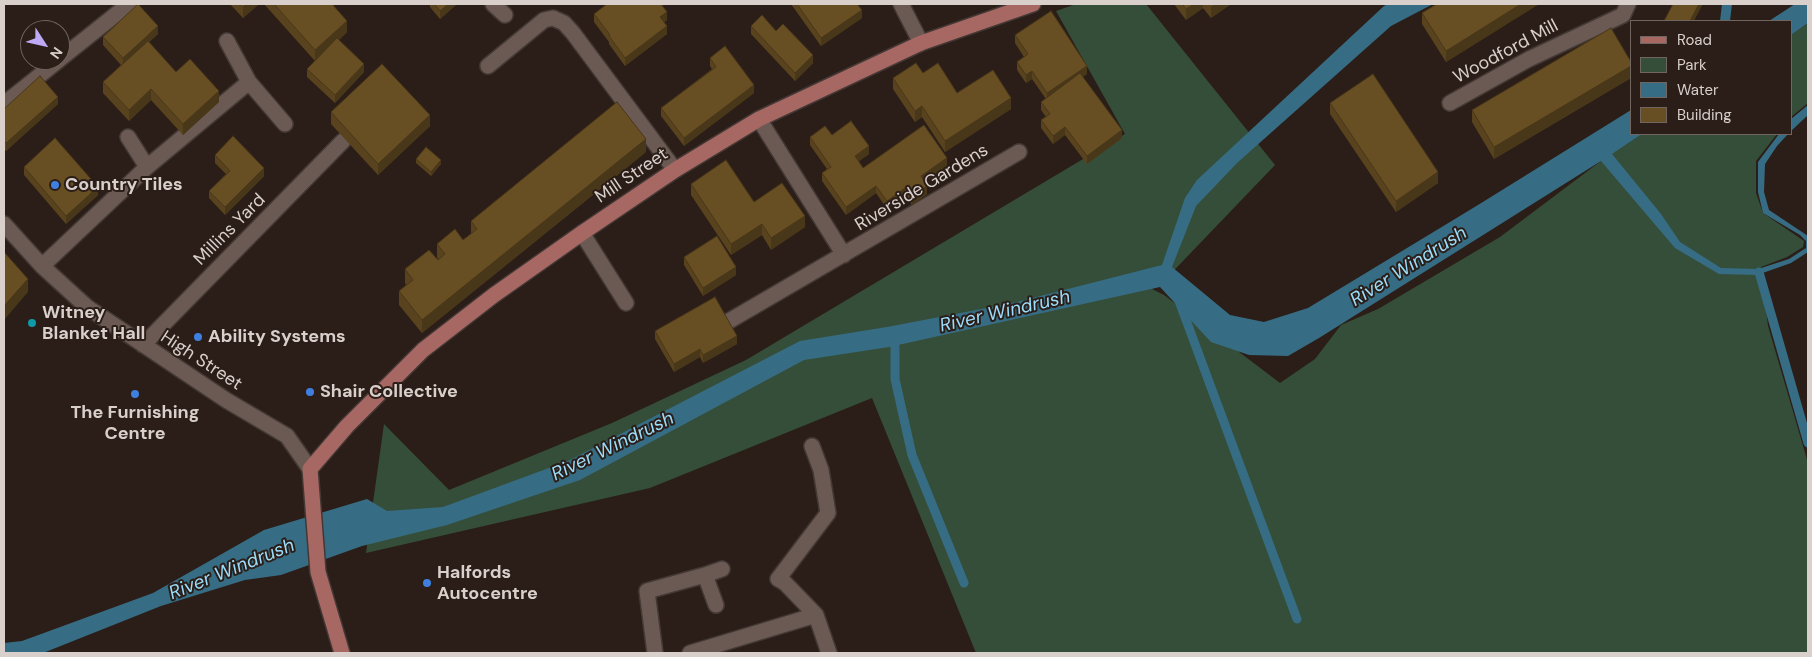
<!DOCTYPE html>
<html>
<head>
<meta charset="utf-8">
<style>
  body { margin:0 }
  #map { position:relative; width:1812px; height:657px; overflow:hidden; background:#2b1e18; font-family:"DM Sans",sans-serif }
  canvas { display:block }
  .frame { position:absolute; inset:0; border:5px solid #d9cfcb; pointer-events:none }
  .legend { position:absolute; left:1630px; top:20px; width:162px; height:115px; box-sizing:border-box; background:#2b1e18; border:1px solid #716560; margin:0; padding:6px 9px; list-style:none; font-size:15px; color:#d9cfcb }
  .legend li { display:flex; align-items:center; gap:10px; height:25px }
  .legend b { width:25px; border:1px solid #716560 }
  .north { position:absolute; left:20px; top:20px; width:50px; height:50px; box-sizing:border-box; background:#2b1e18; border:1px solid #716560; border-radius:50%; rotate:125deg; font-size:14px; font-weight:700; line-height:20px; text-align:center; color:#d9cfcb }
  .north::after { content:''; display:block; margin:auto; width:18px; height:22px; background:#bea9f4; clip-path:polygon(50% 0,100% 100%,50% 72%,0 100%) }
</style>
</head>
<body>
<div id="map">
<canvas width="1812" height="657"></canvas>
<div class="frame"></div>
<ul class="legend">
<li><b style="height:6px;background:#a76763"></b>Road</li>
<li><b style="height:14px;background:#354e39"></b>Park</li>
<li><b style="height:14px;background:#376d84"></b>Water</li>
<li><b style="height:14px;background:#674e23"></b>Building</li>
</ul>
<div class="north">N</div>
</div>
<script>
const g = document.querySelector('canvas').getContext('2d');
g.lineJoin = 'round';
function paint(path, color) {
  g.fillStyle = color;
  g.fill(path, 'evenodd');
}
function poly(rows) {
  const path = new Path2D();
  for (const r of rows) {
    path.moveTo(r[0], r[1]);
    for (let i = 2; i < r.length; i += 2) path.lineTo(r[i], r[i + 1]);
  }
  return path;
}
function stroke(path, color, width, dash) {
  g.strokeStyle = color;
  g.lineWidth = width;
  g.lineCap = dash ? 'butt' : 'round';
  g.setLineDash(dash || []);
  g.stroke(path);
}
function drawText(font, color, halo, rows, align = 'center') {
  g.font = font + ' "DM Sans",sans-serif';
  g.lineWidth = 4;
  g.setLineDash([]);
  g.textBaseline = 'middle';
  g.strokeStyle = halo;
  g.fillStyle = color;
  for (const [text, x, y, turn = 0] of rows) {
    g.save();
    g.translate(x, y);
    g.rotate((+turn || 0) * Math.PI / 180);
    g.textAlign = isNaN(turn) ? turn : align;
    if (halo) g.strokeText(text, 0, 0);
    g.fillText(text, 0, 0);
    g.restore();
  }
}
const green = poly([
  [1076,4,1146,4,1275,165,1159,286,1152,289,1164,295,1280,383,1315,359,1341,325,1378,309,1500,237,1601,161,1642,134,1777,134,1756,161,1756,193,1763,213,1804,241,1803,247,1787,257,1761,267,1768,326,1808,463,1808,653,976,653,872,398,650,488,366,553,384,424,449,490,612,423,746,360,1125,134,1056,11],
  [1808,23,1808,103,1791,117,1791,35]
]);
const water = poly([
  [1388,4,1433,4,1391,26,1237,163,1196,206,1172,267,1230,315,1264,322,1308,308,1478,205,1631,110,1631,134,1642,134,1612,154,1661,214,1680,242,1721,268,1758,269,1789,259,1806,248,1806,241,1800,235,1763,213,1758,192,1758,162,1779,134,1788,134,1777,146,1765,164,1764,192,1769,210,1808,236,1808,252,1791,263,1757,275,1719,274,1675,248,1601,161,1319,338,1288,356,1249,355,1211,342,1160,287,889,347,804,360,580,480,447,525,362,546,281,575,245,580,161,606,43,653,4,653,4,643,22,641,153,593,264,530,367,499,387,511,443,507,568,461,800,341,887,327,1013,303,1162,265,1185,198,1197,180,1384,6],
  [1722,4,1732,4,1730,21,1720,21],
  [1795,4,1808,4,1808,23,1791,35,1791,21,1769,21],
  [1808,105,1808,115,1791,131,1791,119]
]);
const stream = poly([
  [1759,272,1808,443],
  [1179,301,1297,619],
  [895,338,895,379,912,455,964,583]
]);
const minor = poly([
  [493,4,505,15],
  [901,4,921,43],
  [60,59,129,4],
  [488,66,544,20,553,18,564,23,573,33,675,170],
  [249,82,285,124],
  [1450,103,1529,59,1623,15,1628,4],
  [4,104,59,60],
  [759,119,844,255],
  [128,137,147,167],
  [4,224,42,266,87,307,226,400,287,436,310,469],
  [582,233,626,303],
  [42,266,147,167,249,82,227,41],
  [729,321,1019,152],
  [143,345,343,141],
  [705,575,716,605],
  [816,615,829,653],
  [655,653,647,591,705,575,722,569],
  [690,653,816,615,785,583,778,579,828,513,821,470,812,446]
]);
const major = poly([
  [342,653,318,572,310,469,347,426,423,350,494,295,582,233,675,170,759,119,921,43,1033,4]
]);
const wall = poly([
  [230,4,259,4,243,18],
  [264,4,332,4,347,32,339,40,364,72,335,103,307,77,307,69,315,61],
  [430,4,457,4,440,19,430,7],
  [791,4,857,4,862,18,821,46],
  [1174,4,1231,4,1211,18,1203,8,1186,20],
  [1437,4,1539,4,1446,62,1422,24,1422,13],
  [594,14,667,20,664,22,667,34,625,66,609,44,609,42,594,22],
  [751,26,776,31,813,63,795,81,751,34],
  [158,34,149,42,176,72,219,102,183,135,151,100,129,121,103,93,103,82,121,65,103,45,103,37],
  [1015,35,1087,74,1082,77,1122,138,1087,164,1065,135,1053,144,1041,128,1041,120,1046,117,1041,110,1041,102,1046,99,1032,79,1026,83,1017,70,1017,62,1024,57,1015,43],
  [710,58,754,93,684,146,661,116,661,108,712,69,710,66],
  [1631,62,1631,78,1494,159,1472,122,1472,110],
  [923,73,957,93,1011,109,945,152,922,117,915,122,893,89,893,78],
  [1330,103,1438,183,1396,212,1330,114],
  [58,104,6,151,4,149,4,109],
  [331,112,430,126,378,175,331,124],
  [832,135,869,154,859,161,863,168,947,166,924,182,927,194,912,205,905,196,887,209,876,193,846,215,822,181,822,173,827,169,810,145,810,137],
  [646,152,422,333,399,305,399,291,406,285,405,283,405,269,438,260,437,257,437,244,463,240,471,234,471,221],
  [215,155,264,176,225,215,209,198,209,191,226,174,215,163],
  [416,159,441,164,431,176,416,163],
  [24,167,98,195,66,224,24,175],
  [691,184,754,202,805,227,771,250,762,235,731,255,691,195],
  [684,257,736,275,703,296,684,265],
  [655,331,737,344,703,363,700,357,674,372,655,339]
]);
const shadedWall = poly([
  [246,4,259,4,243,18,243,7],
  [448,4,457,4,440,19,440,11],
  [1194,4,1203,4,1203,8,1186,20,1186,9],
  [1215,4,1231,4,1211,18,1211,7],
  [1521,4,1539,4,1446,62,1446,51],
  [1699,4,1703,4,1694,21,1690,21],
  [862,10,862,18,821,46,821,38],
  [667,12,667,20,660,25,660,17],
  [347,21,347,32,315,61,315,50],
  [158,26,158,34,123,66,123,58],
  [667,26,667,34,625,66,625,58],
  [813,55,813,63,795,81,795,73],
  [364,64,364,72,335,103,335,95],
  [1087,66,1087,74,1047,101,1047,93],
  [1631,66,1631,78,1494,159,1494,147],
  [1032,71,1032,79,1026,83,1026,75],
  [754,85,754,93,684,146,684,138],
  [151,89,151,100,129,121,129,110],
  [219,91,219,102,183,135,183,124],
  [58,97,58,104,6,151,6,143],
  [1011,98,1011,109,945,152,945,141],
  [922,106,922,117,915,122,915,111],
  [430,115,430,126,378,175,378,164],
  [1065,127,1065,135,1053,144,1053,136],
  [1122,130,1122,138,1087,164,1087,156],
  [646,139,646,152,422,333,422,320],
  [869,146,869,154,855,164,855,156],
  [947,158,947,166,921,184,921,176],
  [441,160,441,164,431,176,431,172],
  [264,168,264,176,225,215,225,207],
  [1438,172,1438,183,1396,212,1396,201],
  [876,186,876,193,846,215,846,207],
  [927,186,927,194,912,205,912,197],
  [98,187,98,195,66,224,66,216],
  [905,188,905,196,887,209,887,201],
  [805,216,805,227,771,250,771,238],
  [762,224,762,235,731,255,731,244],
  [736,267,736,275,703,296,703,288],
  [28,279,28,292,4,320,4,306],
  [737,336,737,344,703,363,703,355],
  [700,349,700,357,674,372,674,364]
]);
const building = poly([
  [138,4,158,26,123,58,103,37,138,4],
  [240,4,246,4,243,7,240,4],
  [274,4,332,4,347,21,315,50,274,4],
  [434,4,448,4,440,11,434,4],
  [607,4,661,4,667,12,660,17,667,26,625,58,609,36,610,35,594,14,607,4],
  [797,4,857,4,862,10,821,38,797,4],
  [1182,4,1194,4,1186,9,1182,4],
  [1208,4,1215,4,1211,7,1208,4],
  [1437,4,1521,4,1446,51,1422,13,1437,4],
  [1673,4,1699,4,1690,21,1664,21,1673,4],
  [1051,11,1087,66,1047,93,1032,71,1026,75,1017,62,1028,54,1015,35,1051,11],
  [762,15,776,31,783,24,813,55,795,73,751,26,762,15],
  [1611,28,1631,62,1631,66,1494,147,1472,110,1611,28],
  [337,38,364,64,335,95,307,69,337,38],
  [148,41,176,72,190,59,219,91,183,124,151,89,129,110,103,82,148,41],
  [725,46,754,85,684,138,661,108,716,67,710,58,725,46],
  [916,63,923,73,938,63,957,93,993,70,1011,98,945,141,922,106,915,111,893,78,916,63],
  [382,64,430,115,378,164,331,112,382,64],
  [1080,73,1122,130,1087,156,1065,127,1053,136,1041,120,1050,114,1041,102,1080,73],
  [1373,74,1438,172,1396,201,1330,103,1373,74],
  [40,76,58,97,6,143,4,141,4,109,40,76],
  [617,102,646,139,422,320,399,291,413,280,405,269,429,250,438,260,445,254,437,244,455,229,463,240,477,229,471,221,617,102],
  [851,121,869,146,855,156,863,168,924,125,947,158,921,176,927,186,912,197,905,188,887,201,876,186,846,207,822,173,831,167,810,137,825,126,832,135,851,121],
  [233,136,264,168,225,207,209,191,230,171,215,155,233,136],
  [55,138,98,187,66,216,24,167,55,138],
  [426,147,441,160,431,172,416,159,426,147],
  [726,160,754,202,782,183,805,216,771,238,762,224,731,244,691,184,726,160],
  [717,236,736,267,703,288,684,257,717,236],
  [4,252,28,279,4,306,4,252],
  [715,297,737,336,703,355,700,349,674,364,655,331,715,297]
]);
const markers = [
  [55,185,5,"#3f7fe0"],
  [32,323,5,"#0f9aa8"],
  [198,337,5,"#3f7fe0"],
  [310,392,5,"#3f7fe0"],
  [135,394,5,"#3f7fe0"],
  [427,583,5,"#3f7fe0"]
];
const streetNames = [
  ["Woodford Mill",1506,52,-28],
  ["Mill Street",632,176,-34],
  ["Riverside Gardens",922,188,-31],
  ["Millins Yard",230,230,-45],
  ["High Street",201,361,33]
];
const poiNames = [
  ["Country Tiles",65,185],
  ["Witney",42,313],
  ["Blanket Hall",42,334],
  ["Ability Systems",208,337],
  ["Shair Collective",320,392],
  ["The Furnishing",135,413,"center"],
  ["Centre",135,434,"center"],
  ["Halfords",437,573],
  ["Autocentre",437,594]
];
const waterNames = [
  ["River Windrush",1409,267,-32],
  ["River Windrush",1005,312,-13],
  ["River Windrush",613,447,-26],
  ["River Windrush",232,570,-22]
];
paint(green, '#354e39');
paint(water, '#376d84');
stroke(stream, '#376d84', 9);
stroke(minor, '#433834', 18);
stroke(major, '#433834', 18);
stroke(minor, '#6a5a53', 15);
stroke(major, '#a76763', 15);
paint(wall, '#59431e');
paint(shadedWall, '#483718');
paint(building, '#674e23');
stroke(building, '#483718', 1);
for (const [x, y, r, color] of markers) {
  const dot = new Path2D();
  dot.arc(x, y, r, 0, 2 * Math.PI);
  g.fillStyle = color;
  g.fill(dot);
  stroke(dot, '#2b1e18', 2);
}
drawText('18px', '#d9cfcb', '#2b1e18', streetNames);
drawText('bold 18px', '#d9cfcb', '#2b1e18', poiNames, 'left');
drawText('italic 19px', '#9adcf9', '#2b1e18', waterNames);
</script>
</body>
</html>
